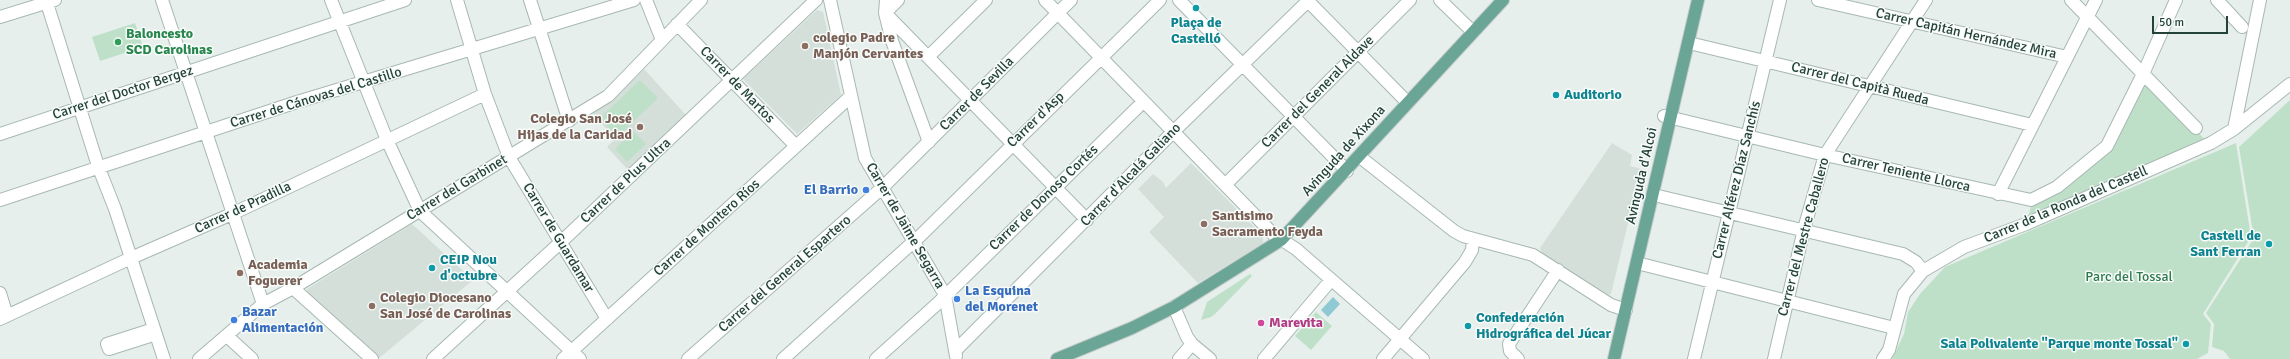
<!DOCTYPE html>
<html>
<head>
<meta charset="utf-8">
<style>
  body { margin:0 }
  #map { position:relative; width:2290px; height:359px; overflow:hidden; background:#e6efeb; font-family:Signika,sans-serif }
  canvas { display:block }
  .scale { position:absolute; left:2152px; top:16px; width:76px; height:18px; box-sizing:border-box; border:2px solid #24423a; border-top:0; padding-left:5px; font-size:12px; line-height:14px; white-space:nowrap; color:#24423a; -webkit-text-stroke:3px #f7fbf9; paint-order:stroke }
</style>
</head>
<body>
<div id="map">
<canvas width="2290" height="359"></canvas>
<div class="scale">50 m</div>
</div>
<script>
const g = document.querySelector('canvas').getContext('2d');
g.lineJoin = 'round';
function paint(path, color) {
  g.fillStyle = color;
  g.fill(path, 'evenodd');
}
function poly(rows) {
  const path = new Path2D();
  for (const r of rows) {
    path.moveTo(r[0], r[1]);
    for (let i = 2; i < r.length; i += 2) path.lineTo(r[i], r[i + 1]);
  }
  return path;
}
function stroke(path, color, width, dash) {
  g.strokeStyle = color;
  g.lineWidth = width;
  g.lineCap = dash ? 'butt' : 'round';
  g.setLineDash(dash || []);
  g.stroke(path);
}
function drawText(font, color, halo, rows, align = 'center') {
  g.font = font + ' Signika,sans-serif';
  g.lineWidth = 3;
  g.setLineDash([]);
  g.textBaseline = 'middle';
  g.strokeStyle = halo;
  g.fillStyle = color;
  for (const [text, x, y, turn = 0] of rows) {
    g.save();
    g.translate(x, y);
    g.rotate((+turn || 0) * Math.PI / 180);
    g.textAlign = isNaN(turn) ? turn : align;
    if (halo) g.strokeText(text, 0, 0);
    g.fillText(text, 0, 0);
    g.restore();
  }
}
const built = poly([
  [817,10,823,12,841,95,797,134,743,79],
  [644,69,686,115,628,170,607,147,615,139,593,113,616,97],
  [1612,143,1632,155,1630,166,1641,169,1611,294,1605,296,1542,253,1540,248],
  [1191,163,1263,236,1263,243,1198,283,1149,232,1164,217,1138,189,1153,174,1163,182,1166,188],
  [412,224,473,280,378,359,307,294,307,289]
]);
const green = poly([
  [135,23,143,47,100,61,92,37],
  [2143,74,2209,144,2026,224,2035,193,2057,187,2107,146],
  [640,80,658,98,617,137,600,118],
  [2290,100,2290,359,2230,359,2224,351,2212,347,2214,324,2206,313,2254,238,2239,147],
  [633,131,646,144,627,162,615,149],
  [2236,143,2251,237,2203,314,2211,324,2208,353,2197,359,1892,359,1904,334,1908,312,1920,294,1945,267],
  [1250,274,1252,276,1215,314,1211,317,1201,320,1207,302],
  [1316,312,1332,326,1311,350,1295,336]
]);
const water = poly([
  [1333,297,1340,304,1328,317,1321,310]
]);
const minor = poly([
  [46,0,98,166,115,209,164,359],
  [162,0,263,304],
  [331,0,387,140,420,211,580,359],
  [457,0,485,94,509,157,607,319],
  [530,0,569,121],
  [646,0,662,40],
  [830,0,865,158,945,295,956,356],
  [886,0,885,13,892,41,929,142],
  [1045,0,1273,234,1296,249,1423,359],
  [1179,0,1347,171],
  [1307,0,1408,103],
  [1440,0,1473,32],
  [1818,0,2067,57],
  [2071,0,2196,128],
  [2217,0,2242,27],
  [885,13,1087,220],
  [885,13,898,0],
  [0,17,55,0],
  [677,24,796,146],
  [1689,43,2032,125],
  [928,57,986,0],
  [1664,116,1825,155,2031,200,2057,187,2107,146,2143,74,2176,0],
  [2234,129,2260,0],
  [0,134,405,0],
  [1360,157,1454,231,1463,236,1533,255,1611,305,1626,310],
  [1225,185,1410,0],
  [1998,194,2096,0],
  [1654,195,1903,254,1916,262,1923,271],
  [0,200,297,102,634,0],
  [1637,263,1894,328],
  [293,288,372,359],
  [0,293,7,316],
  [1174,307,1187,337,1192,344,1210,359],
  [0,319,131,258,234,213,485,94],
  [154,329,107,344,109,349,156,334],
  [227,336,252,359],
  [955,351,1173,132,1309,0],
  [199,359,263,304,293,288,608,96,701,0],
  [433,359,561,242,816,0],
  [563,359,851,96],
  [688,359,882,188,1071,0],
  [783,359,920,236,1160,0],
  [876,359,937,304,1143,102],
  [1179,359,1192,344],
  [1264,359,1331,280],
  [1383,359,1465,262,1472,250,1473,239],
  [1518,359,1510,351,1509,344,1558,270],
  [1694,359,1780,0],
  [1774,359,1804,229,1825,155,1926,0],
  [1883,359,1889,350,1904,294,1923,271,1964,247,2026,224,2211,143,2234,129,2290,84]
]);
const major = poly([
  [1057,359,1132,328,1174,307,1281,240,1503,0],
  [1614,359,1698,0]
]);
const markers = [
  [1196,8,4,"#0f9aa8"],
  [118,42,4,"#2e9e5b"],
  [805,46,4,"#8d6e63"],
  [1556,95,4,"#0f9aa8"],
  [640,127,4,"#8d6e63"],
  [866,190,4,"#3f7fe0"],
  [1204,224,4,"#8d6e63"],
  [2269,244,4,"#0f9aa8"],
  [432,268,4,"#0f9aa8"],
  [240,273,4,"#8d6e63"],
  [957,299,4,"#3f7fe0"],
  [372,306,4,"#8d6e63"],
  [234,320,4,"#3f7fe0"],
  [1261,323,4,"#d1479c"],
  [1468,326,4,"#0f9aa8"],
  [2186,344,4,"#0f9aa8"]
];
const cultureNames = [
  ["Plaça de",1196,23,"center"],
  ["Castelló",1196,39,"center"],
  ["Auditorio",1564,95],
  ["Castell de",2261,236,"right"],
  ["Sant Ferran",2261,252,"right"],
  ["CEIP Nou",440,260],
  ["d'octubre",440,276],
  ["Confederación",1476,318],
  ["Hidrográfica del Júcar",1476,334],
  ["Sala Polivalente \"Parque monte Tossal\"",2178,344,"right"]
];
const leisureNames = [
  ["Baloncesto",126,34],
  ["SCD Carolinas",126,50]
];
const streetNames = [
  ["Carrer Capitán Hernández Mira",1966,34,13],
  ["Carrer del Capità Rueda",1860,84,14],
  ["Carrer de Martos",737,85,46],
  ["Carrer del General Aldave",1318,92,-45],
  ["Carrer del Doctor Bergez",123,93,-18],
  ["Carrer de Sevilla",977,94,-45],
  ["Carrer de Cánovas del Castillo",316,98,-17],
  ["Carrer d'Asp",1036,120,-44],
  ["Avinguda de Xixona",1344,151,-48],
  ["Carrer Teniente Llorca",1906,173,13],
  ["Carrer d'Alcalá Galiano",1131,175,-46],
  ["Avinguda d'Alcoi",1642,176,-77],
  ["Carrer Alférez Díaz Sanchís",1737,180,-76],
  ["Carrer de Plus Ultra",626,181,-43],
  ["Carrer del Garbinet",457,188,-31],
  ["Carrer de Donoso Cortés",1044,198,-44],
  ["Carrer de la Ronda del Castell",2066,205,-23],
  ["Carrer de Pradilla",243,208,-25],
  ["Carrer de Jaime Segarra",905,226,60],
  ["Carrer de Montero Ríos",707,228,-42],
  ["Carrer del Mestre Caballero",1804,237,-75],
  ["Carrer de Guardamar",558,238,59],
  ["Carrer del General Espartero",785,274,-41]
];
const educationNames = [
  ["colegio Padre",813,38],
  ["Manjón Cervantes",813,54],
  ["Colegio San José",632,119,"right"],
  ["Hijas de la Caridad",632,135,"right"],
  ["Santisimo",1212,216],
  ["Sacramento Feyda",1212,232],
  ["Academia",248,265],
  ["Foguerer",248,281],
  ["Colegio Diocesano",380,298],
  ["San José de Carolinas",380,314]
];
const shopNames = [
  ["El Barrio",858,190,"right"],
  ["La Esquina",965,291],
  ["del Morenet",965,307],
  ["Bazar",242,312],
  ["Alimentación",242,328]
];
const parkNames = [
  ["Parc del Tossal",2129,277]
];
const hotelNames = [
  ["Marevita",1269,323]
];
paint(built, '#d4dfda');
paint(green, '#bfe0c8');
paint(water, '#8ec9d4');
stroke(minor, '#a8b8b2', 14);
stroke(major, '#c2cac8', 14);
stroke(minor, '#fff', 12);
stroke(major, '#6aa596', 12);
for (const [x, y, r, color] of markers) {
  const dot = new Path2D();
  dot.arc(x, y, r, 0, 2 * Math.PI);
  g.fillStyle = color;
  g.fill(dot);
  stroke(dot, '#f7fbf9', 1.5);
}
drawText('bold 14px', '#0d838f', '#f7fbf9', cultureNames, 'left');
drawText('bold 14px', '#27864d', '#f7fbf9', leisureNames, 'left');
drawText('14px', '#24423a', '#f7fbf9', streetNames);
drawText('bold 14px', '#785e54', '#f7fbf9', educationNames, 'left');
drawText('bold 14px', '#366cbe', '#f7fbf9', shopNames, 'left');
drawText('14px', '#2d7a4b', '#f7fbf9', parkNames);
drawText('bold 14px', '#b23c85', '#f7fbf9', hotelNames, 'left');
</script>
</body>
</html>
